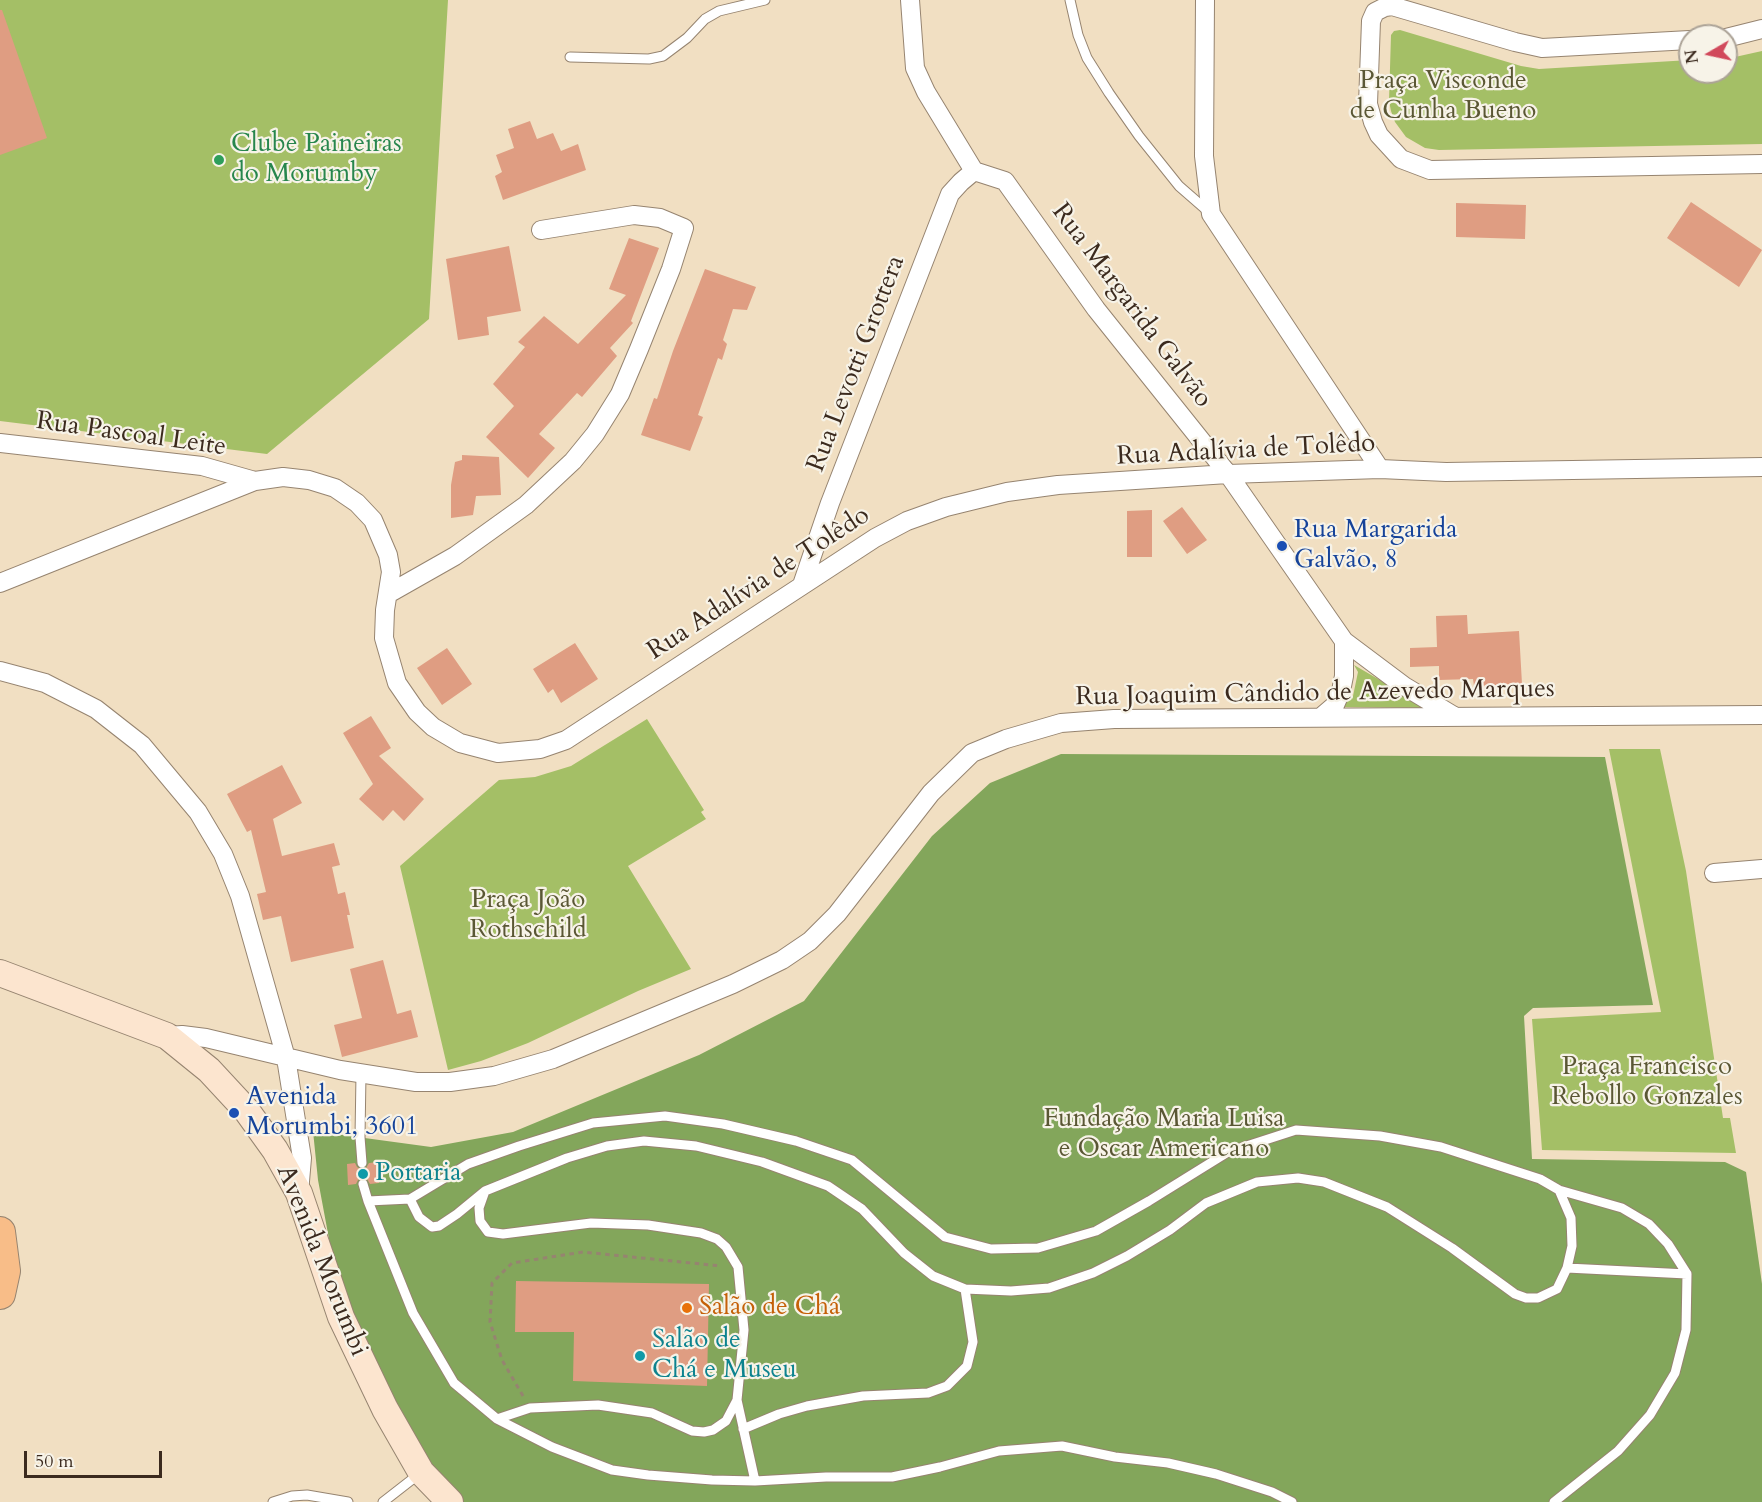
<!DOCTYPE html>
<html>
<head>
<meta charset="utf-8">
<style>
  body { margin:0 }
  #map { position:relative; width:1762px; height:1502px; overflow:hidden; background:#f1dfc2; font-family:Cardo,serif }
  canvas { display:block }
  .north { position:absolute; left:1678px; top:24px; width:60px; height:60px; box-sizing:border-box; background:#f7f3e8; border:2px solid #aca397; border-radius:50%; rotate:261deg; font-size:16px; font-weight:700; line-height:24px; text-align:center; color:#3b2a1e }
  .north::after { content:''; display:block; margin:auto; width:21px; height:27px; background:#d1495b; clip-path:polygon(50% 0,100% 100%,50% 72%,0 100%) }
  .scale { position:absolute; left:24px; top:1451px; width:138px; height:27px; box-sizing:border-box; border:3px solid #3b2a1e; border-top:0; padding-left:8px; font-size:18px; line-height:21px; white-space:nowrap; color:#3b2a1e; -webkit-text-stroke:4px #f7f3e8; paint-order:stroke }
</style>
</head>
<body>
<div id="map">
<canvas width="1762" height="1502"></canvas>
<div class="north">N</div>
<div class="scale">50 m</div>
</div>
<script>
const g = document.querySelector('canvas').getContext('2d');
g.lineJoin = 'round';
function paint(path, color) {
  g.fillStyle = color;
  g.fill(path, 'evenodd');
}
function poly(rows) {
  const path = new Path2D();
  for (const r of rows) {
    path.moveTo(r[0], r[1]);
    for (let i = 2; i < r.length; i += 2) path.lineTo(r[i], r[i + 1]);
  }
  return path;
}
function stroke(path, color, width, dash) {
  g.strokeStyle = color;
  g.lineWidth = width;
  g.lineCap = dash ? 'butt' : 'round';
  g.setLineDash(dash || []);
  g.stroke(path);
}
function drawText(font, color, halo, rows, align = 'center') {
  g.font = font + ' Cardo,serif';
  g.lineWidth = 4.5;
  g.setLineDash([]);
  g.textBaseline = 'middle';
  g.strokeStyle = halo;
  g.fillStyle = color;
  for (const [text, x, y, turn = 0] of rows) {
    g.save();
    g.translate(x, y);
    g.rotate((+turn || 0) * Math.PI / 180);
    g.textAlign = isNaN(turn) ? turn : align;
    if (halo) g.strokeText(text, 0, 0);
    g.fillText(text, 0, 0);
    g.restore();
  }
}
const green = poly([
  [0,0,448,0,429,319,267,454,0,421],
  [1400,30,1521,66,1539,69,1690,60,1690,72,1726,72,1726,59,1762,51,1762,144,1439,150,1425,148,1406,137,1395,122,1391,111,1389,101,1391,35,1394,31],
  [1354,665,1428,708,1342,707,1353,696,1358,672],
  [647,719,704,810,701,812,706,819,628,866,691,969,638,991,528,1043,481,1061,448,1070,400,866,499,780,535,777,571,766],
  [1609,749,1660,749,1686,871,1723,1118,1730,1118,1736,1153,1542,1150,1532,1019,1661,1012]
]);
const forest = poly([
  [1061,754,1605,757,1653,1005,1533,1008,1524,1016,1532,1159,1725,1162,1746,1172,1762,1284,1762,1502,459,1502,403,1435,360,1340,332,1255,318,1180,313,1131,431,1147,513,1132,699,1055,804,1001,932,836,990,783]
]);
const building = poly([
  [0,10,2,10,47,138,0,155],
  [530,121,537,139,553,133,561,151,578,144,586,170,503,200,495,176,502,172,496,155,514,148,508,129],
  [1691,202,1762,250,1739,287,1667,238],
  [1456,203,1526,205,1525,239,1456,237],
  [629,238,659,248,631,321,633,323,610,348,617,356,582,397,577,393,539,434,555,448,528,478,486,437,514,406,493,384,525,347,518,342,544,316,578,344,626,295,609,289],
  [509,246,521,311,487,317,489,335,458,340,446,259],
  [705,269,756,287,747,310,733,309,723,340,727,344,722,360,718,358,698,415,703,417,690,451,641,435,654,398,657,399,673,351],
  [462,455,499,457,501,495,476,496,473,515,451,518,451,485,455,462,462,460],
  [1182,507,1207,540,1187,554,1163,521],
  [1152,510,1152,557,1127,557,1127,511],
  [1467,615,1468,634,1519,631,1522,684,1474,686,1473,679,1439,680,1439,666,1410,667,1410,648,1437,647,1436,616],
  [575,643,598,679,561,703,553,689,548,693,533,669],
  [447,648,472,684,442,705,417,668],
  [371,716,391,748,379,756,424,799,404,821,393,810,383,821,359,799,373,784,343,733],
  [282,765,302,803,273,819,282,856,334,843,340,865,332,867,338,894,345,892,350,915,347,915,354,948,291,962,281,916,263,920,257,894,266,892,251,830,247,832,227,794],
  [383,960,397,1014,411,1010,418,1037,342,1057,334,1025,362,1018,350,969],
  [378,1162,379,1183,370,1184,367,1179,362,1177,358,1180,356,1184,348,1185,347,1164,355,1163,357,1167,362,1170,366,1168,369,1163],
  [516,1281,709,1284,707,1386,573,1381,574,1332,515,1332]
]);
const path = poly([
  [523,1396,502,1360,490,1322,492,1283,512,1263,583,1252,721,1266]
]);
const lane = poly([
  [1070,0,1078,35,1087,58,1109,93,1139,136,1179,186,1210,213],
  [570,57,649,59,663,56,687,38,705,19,719,11,765,0],
  [361,1074,360,1137,362,1163],
  [363,1184,368,1201,413,1313,454,1383,497,1419,552,1447,612,1470,648,1475,712,1480,755,1481,826,1477,892,1477,940,1467,999,1451,1062,1446,1115,1457,1168,1463,1216,1474,1272,1492,1292,1502],
  [1559,1190,1622,1208,1649,1224,1668,1244,1687,1274],
  [485,1191,457,1214,439,1226,432,1227,419,1217,410,1199,468,1164,519,1146,593,1123,665,1116,723,1124,796,1141,852,1160,945,1237,991,1249,1038,1248,1096,1231,1149,1201,1228,1152,1296,1130,1380,1136,1441,1147,1540,1179,1559,1190,1571,1218,1572,1246,1567,1268,1557,1289,1538,1298,1526,1298,1515,1294,1452,1248,1387,1207,1324,1182,1298,1178,1257,1182,1206,1203,1170,1230,1127,1256,1093,1273,1049,1288,1011,1291,965,1289,933,1276,904,1253,862,1209,828,1186,762,1162,696,1146,644,1141,607,1146,567,1158,485,1191,479,1208,480,1221,488,1232,503,1234,591,1223,648,1225,701,1233,717,1239,726,1247,738,1267,744,1330,737,1400,726,1421,713,1430,704,1432,692,1431,652,1413,598,1405,530,1408,497,1419],
  [368,1201,410,1199],
  [737,1400,755,1481],
  [743,1429,779,1414,807,1406,863,1396,928,1393,947,1386,967,1366,973,1342,965,1289],
  [273,1502,292,1496,307,1495,348,1502],
  [383,1502,419,1474],
  [1554,1502,1618,1451,1650,1415,1675,1373,1686,1330,1687,1274,1567,1268]
]);
const street = poly([
  [910,0,915,68,926,92,974,171,1005,181,1096,309,1228,474,1344,641,1404,686,1454,716],
  [1205,0,1204,156,1211,214,1380,469],
  [1726,38,1762,29],
  [1690,40,1542,48,1515,42,1392,6,1385,7,1375,12,1371,21,1368,104,1373,122,1379,135,1401,159,1430,170,1762,164],
  [0,443,202,466,255,481],
  [0,583,255,481,283,477,309,480,335,488,357,503,373,520,388,555,391,572,385,610,384,638,397,683,417,712,433,727,460,743,498,753,540,749,566,740,875,538,907,521,946,507,1007,492,1058,485,1228,474,1380,469,1446,472,1762,467],
  [802,585,830,503,950,194,961,182,974,171],
  [388,594,455,556,526,505,573,461,595,434,620,394,639,349,671,269,684,228,660,218,634,215,541,230],
  [0,671,45,683,96,709,142,745,198,812,223,854,240,896,286,1058,302,1158,299,1193],
  [1321,717,1335,705,1341,691,1344,676,1344,641],
  [1714,873,1762,869],
  [167,1036,182,1035,206,1038,340,1070,416,1082,450,1082,494,1076,553,1059,733,984,782,960,810,941,837,914,931,793,972,753,1006,739,1061,723,1114,719,1762,715]
]);
const secondary = poly([
  [0,973,167,1036,209,1070,247,1111,275,1150,299,1193,341,1317,385,1409,421,1472,450,1502]
]);
const primary = poly([
  [0,1232,5,1271,0,1294]
]);
const markers = [
  [219,160,6,"#2e9e5b"],
  [1282,546,6,"#1a4fb4"],
  [234,1113,6,"#1a4fb4"],
  [363,1174,6,"#0f9aa8"],
  [687,1308,6,"#e8710a"],
  [640,1356,6,"#0f9aa8"]
];
const parkNames = [
  ["Praça Visconde",1443,82],
  ["de Cunha Bueno",1443,112],
  ["Praça João",528,901],
  ["Rothschild",528,931],
  ["Praça Francisco",1647,1068],
  ["Rebollo Gonzales",1647,1098],
  ["Fundação Maria Luisa",1164,1120],
  ["e Oscar Americano",1164,1150]
];
const leisureNames = [
  ["Clube Paineiras",231,145],
  ["do Morumby",231,175]
];
const streetNames = [
  ["Rua Margarida Galvão",1131,306,53],
  ["Rua Levotti Grottera",857,364,-69],
  ["Rua Pascoal Leite",131,435,8],
  ["Rua Adalívia de Tolêdo",1246,451,-3],
  ["Rua Adalívia de Tolêdo",759,584,-33],
  ["Rua Joaquim Cândido de Azevedo Marques",1315,694,-1],
  ["Avenida Morumbi",321,1261,68]
];
const transitNames = [
  ["Rua Margarida",1294,531],
  ["Galvão, 8",1294,561],
  ["Avenida",246,1098],
  ["Morumbi, 3601",246,1128]
];
const cultureNames = [
  ["Portaria",375,1174],
  ["Salão de",652,1341],
  ["Chá e Museu",652,1371]
];
const foodNames = [
  ["Salão de Chá",699,1308]
];
paint(green, '#a4bf66');
paint(forest, '#83a65b');
paint(building, '#df9d82');
stroke(lane, '#968470', 11);
stroke(street, '#968470', 20);
stroke(secondary, '#968470', 28);
stroke(primary, '#968470', 32);
stroke(path, '#968470', 3, [4.5, 4.5]);
stroke(lane, '#fff', 9);
stroke(street, '#fff', 18);
stroke(secondary, '#fce5cf', 26);
stroke(primary, '#f8bd88', 30);
for (const [x, y, r, color] of markers) {
  const dot = new Path2D();
  dot.arc(x, y, r, 0, 2 * Math.PI);
  g.fillStyle = color;
  g.fill(dot);
  stroke(dot, '#f7f3e8', 2);
}
drawText('26px', '#5a5734', '#f7f3e8', parkNames);
drawText('26px', '#27864d', '#f7f3e8', leisureNames, 'left');
drawText('26px', '#3b2a1e', '#f7f3e8', streetNames);
drawText('26px', '#164399', '#f7f3e8', transitNames, 'left');
drawText('26px', '#0d838f', '#f7f3e8', cultureNames, 'left');
drawText('26px', '#c56008', '#f7f3e8', foodNames, 'left');
</script>
</body>
</html>
